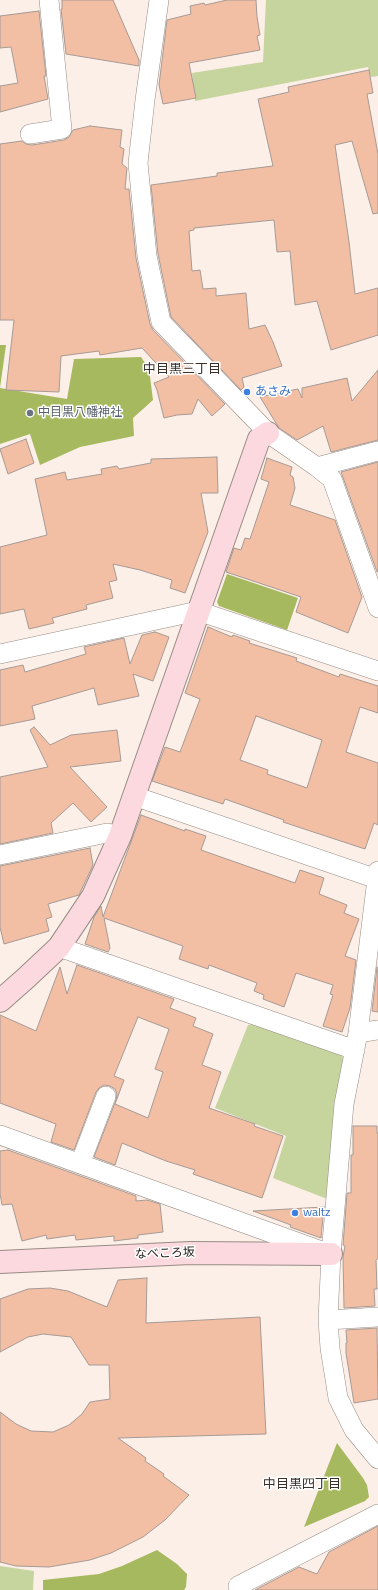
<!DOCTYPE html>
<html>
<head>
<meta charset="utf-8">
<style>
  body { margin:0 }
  canvas { display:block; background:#fbefe7 }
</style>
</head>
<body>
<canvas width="378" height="1590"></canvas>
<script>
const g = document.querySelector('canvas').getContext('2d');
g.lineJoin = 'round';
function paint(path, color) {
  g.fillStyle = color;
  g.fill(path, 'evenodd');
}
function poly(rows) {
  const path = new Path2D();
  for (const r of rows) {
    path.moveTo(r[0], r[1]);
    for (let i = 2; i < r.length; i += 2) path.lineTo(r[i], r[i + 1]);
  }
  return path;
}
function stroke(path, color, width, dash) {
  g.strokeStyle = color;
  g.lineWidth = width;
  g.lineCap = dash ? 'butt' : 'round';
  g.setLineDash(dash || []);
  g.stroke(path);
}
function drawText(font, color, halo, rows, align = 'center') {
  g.font = font + ' "Titillium Web","Noto Sans JP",sans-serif';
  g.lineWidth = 3;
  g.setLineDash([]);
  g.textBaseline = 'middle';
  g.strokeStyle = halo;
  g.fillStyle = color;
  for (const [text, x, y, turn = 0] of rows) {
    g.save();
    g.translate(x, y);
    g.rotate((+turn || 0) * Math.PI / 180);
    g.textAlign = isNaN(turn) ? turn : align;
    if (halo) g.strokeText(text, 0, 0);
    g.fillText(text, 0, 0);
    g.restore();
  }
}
const green = poly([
  [266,0,378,0,378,76,371,77,368,67,195,101,192,73,263,62],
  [263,1022,340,1054,347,1062,335,1202,273,1178,286,1136,215,1108,248,1025],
  [0,1566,34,1571,33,1590,0,1590]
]);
const forest = poly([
  [0,345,6,345,0,388,67,399,74,359,141,357,149,369,153,400,133,418,134,436,80,447,40,465,30,434,0,444],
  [227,574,298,598,287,630,219,606,217,602],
  [337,1443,363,1478,367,1485,369,1497,365,1501,304,1527],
  [157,1550,177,1564,187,1574,186,1587,184,1590,43,1590,43,1580,99,1574,122,1566]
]);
const building = poly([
  [62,0,113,0,139,60,139,66,66,54,61,9,62,9,62,0],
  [227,0,256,0,257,17,260,35,257,36,260,50,189,63,196,98,163,104,159,85,167,20,191,14,190,6,204,3,205,5,227,0],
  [39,11,46,76,44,76,48,99,0,112,0,86,18,83,11,47,0,48,0,16,39,11],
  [369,70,373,93,367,94,378,154,378,213,373,214,352,141,335,145,349,242,355,294,378,288,378,335,331,350,317,301,295,305,290,251,277,252,274,220,194,228,194,230,189,231,192,271,200,270,203,289,216,288,216,296,246,293,249,329,265,325,273,342,282,366,242,378,244,387,241,390,171,317,158,254,151,185,217,176,217,173,273,166,258,99,289,92,288,87,369,70],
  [90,126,122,130,120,147,124,149,122,164,127,168,125,189,129,189,136,258,150,324,153,330,225,404,212,416,198,399,192,414,177,415,164,418,157,390,154,383,169,377,142,348,100,355,99,351,61,356,59,392,6,390,14,320,0,320,0,144,22,141,26,144,32,145,64,140,69,137,73,130,90,126],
  [378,370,378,440,331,452,323,426,297,440,279,428,260,397,298,389,302,398,302,388,347,378,352,401,378,370],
  [26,439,34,463,8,474,0,449,26,439],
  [217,457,218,493,201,493,208,532,185,593,170,588,172,580,140,570,113,564,117,580,109,582,113,598,86,605,87,609,52,618,54,623,29,629,24,609,0,614,0,547,47,535,35,479,65,472,67,480,102,474,101,469,117,466,119,469,151,463,151,459,217,457],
  [267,458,292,467,290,475,293,477,295,488,290,505,335,520,362,597,348,633,296,612,301,597,226,572,234,548,241,550,245,538,250,539,269,482,261,479,267,458],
  [378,462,378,572,377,572,341,472,378,462],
  [208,627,232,637,233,635,250,641,249,643,297,658,296,661,339,677,340,674,378,686,378,713,360,707,346,752,378,763,378,825,374,823,365,849,283,822,284,820,225,799,223,804,152,781,165,747,180,752,200,699,185,693,208,627],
  [256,716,322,740,307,788,267,774,268,770,240,760,256,716],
  [155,632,169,637,153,681,133,674,139,696,98,705,94,688,32,706,35,719,0,726,0,670,23,665,25,672,86,654,84,647,124,638,130,664,142,635,155,632],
  [34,727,50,745,71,735,117,730,121,761,70,767,107,807,91,822,73,803,51,823,53,833,0,844,0,777,48,767,30,730,34,727],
  [141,815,185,831,185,829,206,836,201,850,295,883,300,870,324,878,319,894,347,905,344,913,359,919,345,956,356,960,350,1008,342,1032,323,1026,333,995,330,994,333,985,296,973,284,1007,263,999,264,995,254,991,257,983,209,965,208,969,179,959,183,946,104,918,110,948,108,952,85,944,94,917,101,906,103,917,141,815],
  [90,848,93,865,79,895,48,904,52,917,46,919,49,931,4,944,0,927,0,866,90,848],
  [77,965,174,999,170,1008,196,1018,193,1026,213,1034,202,1065,221,1072,209,1108,255,1124,254,1126,283,1136,262,1198,193,1174,195,1170,166,1161,122,1143,115,1165,94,1157,116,1100,117,1094,115,1089,110,1086,104,1085,99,1088,96,1092,74,1150,51,1142,56,1124,0,1103,0,1015,36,1031,60,967,67,994,77,965],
  [138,1017,169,1029,155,1069,163,1072,148,1118,115,1104,124,1080,114,1076,138,1017],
  [377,967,378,968,378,1012,372,1011,377,967],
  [353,1126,377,1126,377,1133,378,1133,378,1258,376,1260,377,1289,374,1289,375,1306,344,1308,343,1257,345,1246,343,1245,347,1193,351,1193,351,1155,353,1155,353,1126],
  [8,1150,136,1196,136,1201,147,1200,160,1204,163,1232,138,1235,138,1238,114,1241,114,1236,76,1240,75,1235,47,1239,46,1235,22,1241,12,1204,2,1205,0,1193,0,1151,8,1150],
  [324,1207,321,1238,290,1227,291,1225,253,1211,324,1207],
  [147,1278,146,1323,260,1317,266,1434,118,1438,146,1458,145,1461,164,1474,163,1476,189,1495,165,1520,143,1537,111,1553,90,1560,49,1567,16,1566,0,1562,0,1412,16,1424,31,1431,53,1432,69,1425,82,1414,90,1402,110,1399,109,1365,89,1365,71,1337,43,1334,28,1337,0,1352,0,1299,28,1289,50,1288,68,1291,107,1307,118,1280,147,1278],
  [377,1328,378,1399,354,1403,346,1353,346,1343,347,1343,346,1330,377,1328],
  [378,1526,378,1590,255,1590,299,1567,317,1574,329,1552,378,1526]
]);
const street = poly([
  [159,0,145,100,138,163,147,256,161,322,268,433,317,467],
  [30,134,62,129,49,0],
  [378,451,317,467,332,479,378,608],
  [0,654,198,611,378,671],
  [134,796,377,879],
  [0,855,107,833,120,836],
  [378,871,358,1033,344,1104,331,1254,328,1320,330,1348,338,1398,354,1430,378,1459],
  [59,947,355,1050],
  [358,1033,378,1030],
  [0,1135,324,1252],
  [80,1164,106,1096],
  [328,1320,378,1317],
  [238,1586,378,1514]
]);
const secondary = poly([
  [0,1001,26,978,59,947,93,896,120,836,134,796,259,439,268,433],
  [0,1262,190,1253,331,1254]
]);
const markers = [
  [247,392,4,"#3f7fe0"],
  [30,413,4,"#6b7280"],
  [295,1213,4,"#3f7fe0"]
];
const shopNames = [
  ["あさみ",255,392],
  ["waltz",303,1213]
];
const worshipNames = [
  ["中目黒八幡神社",38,413]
];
const streetNames = [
  ["なべころ坂",165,1254,-2]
];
const neighbourhoodNames = [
  ["中目黒三丁目",182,370],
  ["中目黒四丁目",302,1485]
];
paint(green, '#c6d49d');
paint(forest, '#a6b95f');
paint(building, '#f3bfa4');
stroke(building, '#a69a95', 1);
stroke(street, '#978c86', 20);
stroke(secondary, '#978c86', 24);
stroke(street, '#fff', 19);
stroke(secondary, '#fcd9de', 22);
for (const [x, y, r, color] of markers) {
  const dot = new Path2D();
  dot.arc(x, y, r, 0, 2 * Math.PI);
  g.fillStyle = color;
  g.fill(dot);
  stroke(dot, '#fff', 1.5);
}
drawText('12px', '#366cbe', '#fff', shopNames, 'left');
drawText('12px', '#5b616d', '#fff', worshipNames, 'left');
drawText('12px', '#26221f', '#fff', streetNames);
drawText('13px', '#3a312b', '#fff', neighbourhoodNames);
</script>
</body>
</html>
